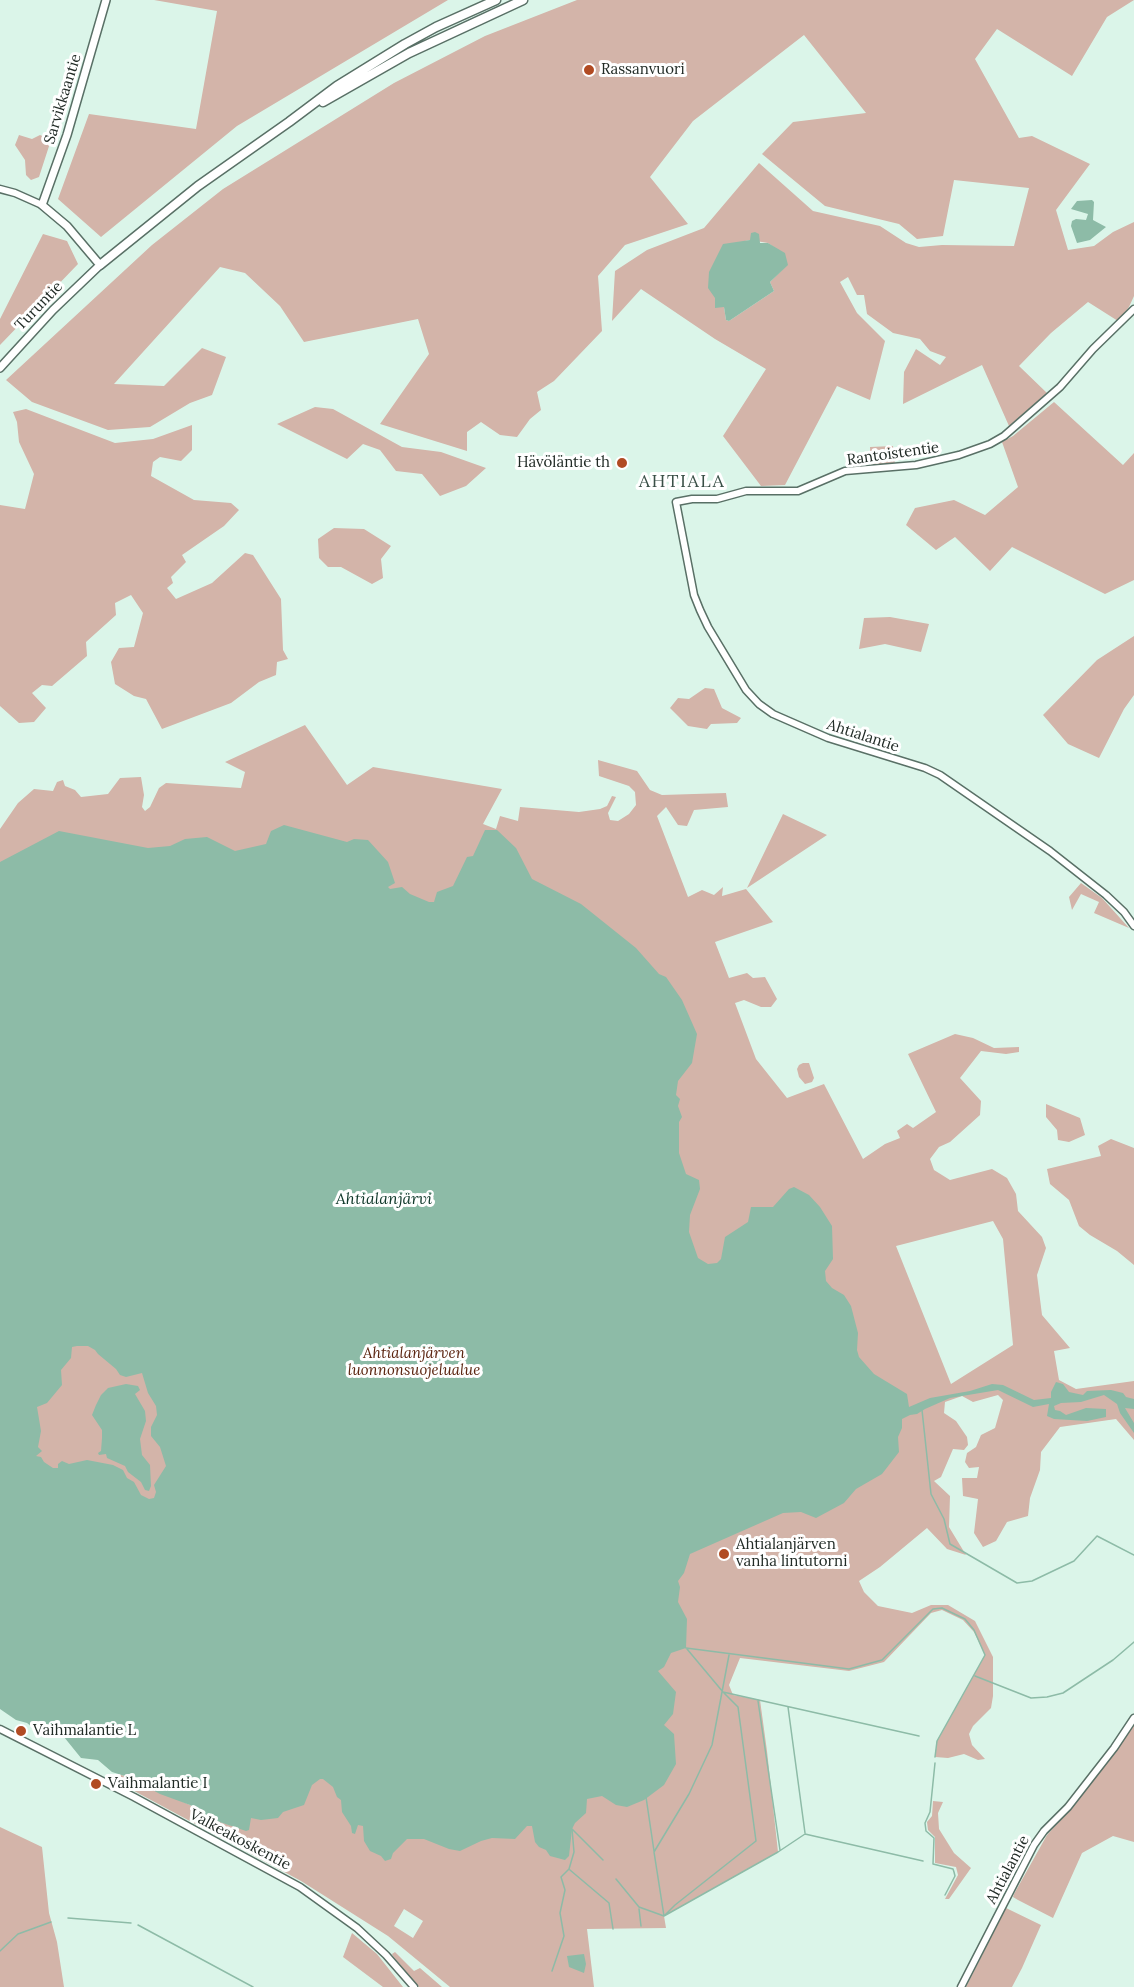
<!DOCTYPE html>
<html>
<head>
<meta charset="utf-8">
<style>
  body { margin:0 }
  canvas { display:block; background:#dbf5e9 }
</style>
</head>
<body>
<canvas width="1134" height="1987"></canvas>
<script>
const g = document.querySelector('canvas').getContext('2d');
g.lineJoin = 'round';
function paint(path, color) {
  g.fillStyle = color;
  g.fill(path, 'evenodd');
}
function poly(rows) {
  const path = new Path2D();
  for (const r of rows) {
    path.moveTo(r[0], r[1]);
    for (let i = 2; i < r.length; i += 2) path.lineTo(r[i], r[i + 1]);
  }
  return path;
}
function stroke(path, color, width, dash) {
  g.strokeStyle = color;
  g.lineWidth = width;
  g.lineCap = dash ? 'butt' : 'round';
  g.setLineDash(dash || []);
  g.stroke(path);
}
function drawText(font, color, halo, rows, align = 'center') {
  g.font = font + ' Lora,serif';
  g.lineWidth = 6;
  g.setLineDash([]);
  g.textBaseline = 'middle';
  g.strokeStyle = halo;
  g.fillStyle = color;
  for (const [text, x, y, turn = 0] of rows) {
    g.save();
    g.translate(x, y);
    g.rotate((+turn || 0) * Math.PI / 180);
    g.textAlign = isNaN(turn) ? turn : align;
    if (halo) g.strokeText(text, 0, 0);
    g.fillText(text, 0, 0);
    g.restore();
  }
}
const green = poly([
  [154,0,448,0,237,126,101,237,58,199,89,114,196,129,217,11],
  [577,0,1134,0,1107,17,1072,76,997,29,975,59,1019,138,1032,136,1090,164,1056,210,1068,250,1094,246,1113,232,1134,222,1134,296,1129,307,1118,321,1088,302,1051,333,1019,366,1047,393,1009,426,982,365,903,404,904,372,916,349,940,365,946,357,930,351,920,339,893,333,867,314,864,295,857,295,848,277,840,282,857,313,885,341,870,400,837,386,785,485,761,486,723,436,766,369,715,339,641,289,612,321,615,271,647,250,704,228,759,163,813,211,880,226,906,243,919,247,942,245,1014,246,1029,188,954,180,943,236,917,239,899,224,825,206,762,154,793,122,866,113,804,35,693,121,650,177,688,224,625,245,598,276,602,331,554,381,537,392,541,410,530,419,517,437,500,435,481,422,467,432,467,451,380,424,429,354,418,319,304,342,280,306,245,273,220,267,114,384,164,386,202,348,226,357,212,395,190,403,150,427,108,430,32,402,6,380,152,245,223,189,394,83,485,36],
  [750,240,768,243,781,252,785,267,770,282,774,291,729,321,726,320,724,307,715,307,715,298,745,241],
  [19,135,32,139,40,135,51,140,39,177,31,180,26,175,25,160,15,145],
  [43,234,67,241,78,264,0,345,0,319],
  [1054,402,1123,465,1134,453,1134,580,1105,594,1012,547,990,571,955,537,936,550,906,525,915,508,954,500,985,515,1018,487,1002,442,1013,436],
  [315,407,333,409,402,447,441,452,486,468,466,486,440,496,422,474,396,471,380,450,363,444,347,459,277,424],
  [26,409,115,443,153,439,192,425,192,450,181,461,160,457,153,462,151,476,194,500,231,503,239,510,224,526,182,555,186,562,171,577,173,583,167,588,176,599,212,583,245,553,253,555,281,599,283,650,288,659,277,662,276,675,259,682,231,703,162,729,146,699,134,696,115,684,111,662,119,648,134,647,143,613,131,595,115,603,116,615,86,642,87,656,52,686,42,685,32,693,46,708,34,722,19,723,0,706,0,505,25,509,34,474,19,442,17,422,13,412],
  [893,446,895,465,871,466,870,447],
  [334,528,364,529,391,546,381,559,383,578,372,584,341,567,328,567,319,558,318,539],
  [890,617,929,624,921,652,885,644,859,649,864,618],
  [1134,636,1134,695,1124,709,1099,758,1068,744,1043,715,1097,660],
  [705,688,714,689,722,708,741,718,737,723,711,724,707,729,688,726,670,708,678,698,689,699],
  [305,725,347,785,373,767,502,789,483,824,496,829,500,816,518,821,520,807,579,812,600,809,607,806,612,796,616,797,608,813,610,820,618,821,629,814,636,805,635,792,629,786,599,776,598,760,637,771,650,790,662,795,726,793,728,807,694,810,687,826,678,825,666,807,657,816,688,897,702,890,714,895,723,887,722,896,746,889,773,922,715,942,729,978,747,973,753,978,765,977,777,999,771,1007,761,1007,744,1000,735,1003,756,1059,787,1098,824,1084,863,1159,885,1144,900,1138,897,1131,907,1124,913,1128,936,1112,908,1054,955,1034,973,1038,994,1048,1019,1047,1019,1052,1006,1054,981,1051,960,1078,981,1101,980,1115,950,1142,939,1147,930,1159,934,1170,950,1180,992,1169,1007,1178,1016,1194,1018,1211,1042,1237,1046,1248,1037,1275,1042,1315,1070,1348,1054,1351,1059,1380,1076,1389,1134,1381,1134,1440,1116,1419,1060,1427,1041,1452,1040,1470,1030,1498,1028,1516,1007,1522,996,1541,983,1547,974,1533,978,1499,963,1496,962,1478,977,1478,979,1467,969,1468,965,1462,967,1453,976,1447,981,1435,995,1428,1003,1400,998,1395,973,1402,962,1396,945,1402,944,1413,956,1421,967,1437,968,1445,964,1450,953,1449,941,1477,934,1481,950,1496,949,1527,966,1555,947,1549,927,1528,880,1567,859,1581,864,1592,878,1606,912,1613,931,1605,948,1605,975,1621,993,1657,993,1696,991,1708,973,1726,969,1734,972,1745,985,1759,978,1760,964,1754,948,1758,935,1757,937,1741,985,1655,974,1632,963,1620,942,1610,931,1613,884,1662,849,1671,740,1658,729,1685,733,1695,760,1700,767,1751,778,1852,664,1916,666,1928,587,1929,594,1987,450,1987,388,1936,301,1881,112,1779,118,1774,128,1777,190,1805,211,1819,246,1830,0,1686,0,829,18,803,34,789,53,791,57,782,63,780,65,786,75,790,81,797,108,794,120,778,141,777,144,795,142,807,145,811,150,807,159,788,166,783,241,788,245,772,225,762],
  [993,1221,1003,1239,1013,1345,951,1384,896,1246],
  [404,1909,423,1921,413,1938,394,1926],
  [783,814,827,835,747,888],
  [1081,883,1102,898,1129,928,1094,913,1099,902,1081,894,1072,910,1069,897],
  [803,1063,809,1063,814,1078,812,1082,805,1084,799,1077,797,1069,799,1065],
  [1046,1104,1080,1118,1085,1135,1069,1142,1058,1140,1057,1130,1046,1117],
  [1111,1139,1134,1148,1134,1265,1117,1251,1090,1235,1079,1226,1069,1200,1050,1184,1047,1169,1101,1156,1098,1146],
  [1134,1725,1134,1842,1113,1836,1082,1853,1053,1918,1018,1900,1013,1897,1014,1894,1047,1835,1076,1803],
  [933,1801,943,1802,938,1813,939,1829,954,1853,971,1868,949,1899,945,1899,958,1875,956,1867,935,1863,935,1837,928,1830,927,1822,932,1816],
  [0,1827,42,1847,49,1913,57,1942,64,1987,0,1987],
  [1006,1908,1041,1925,1022,1968,1012,1987,966,1987],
  [352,1933,377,1954,403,1987,383,1987,343,1957],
  [395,1952,414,1971,420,1968,442,1987,419,1987,393,1956,392,1954]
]);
const water = poly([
  [1092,200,1094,202,1093,220,1106,227,1090,240,1077,243,1071,226,1072,221,1076,219,1086,220,1088,214,1071,209,1077,201],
  [755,232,759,234,760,243,768,243,785,253,788,265,770,282,774,291,729,321,726,320,724,307,715,308,715,298,708,288,709,272,723,244,750,240,751,233],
  [284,825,347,842,354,839,368,840,388,862,395,883,388,887,390,889,402,887,410,894,429,902,434,902,437,892,453,886,467,857,473,856,485,830,497,830,516,848,532,879,581,904,636,948,659,974,666,977,682,1000,697,1034,692,1063,678,1081,676,1095,680,1099,678,1106,682,1117,679,1122,679,1153,686,1174,699,1180,700,1189,690,1215,689,1232,698,1258,708,1264,717,1263,721,1259,725,1237,748,1222,751,1207,773,1207,789,1189,794,1187,809,1195,820,1207,832,1226,833,1259,825,1271,826,1281,832,1288,844,1295,851,1306,858,1333,857,1350,859,1357,874,1374,907,1394,909,1407,930,1398,970,1391,992,1384,1003,1385,1034,1400,1051,1398,1051,1392,1056,1382,1063,1384,1069,1392,1083,1395,1087,1391,1111,1390,1123,1393,1126,1397,1134,1399,1134,1409,1125,1408,1134,1423,1134,1433,1120,1413,1117,1404,1104,1395,1081,1402,1061,1403,1054,1406,1055,1410,1060,1411,1066,1415,1086,1408,1106,1409,1106,1417,1087,1421,1054,1419,1047,1416,1049,1404,1033,1407,998,1390,950,1398,925,1409,917,1414,910,1415,902,1419,902,1428,898,1437,899,1452,882,1474,856,1489,844,1503,816,1518,801,1512,783,1513,690,1554,684,1573,678,1581,680,1587,678,1602,687,1619,686,1648,671,1653,664,1667,658,1671,676,1692,673,1714,664,1725,674,1734,676,1764,664,1785,644,1800,627,1807,616,1805,602,1796,587,1799,586,1813,575,1823,572,1829,569,1856,565,1860,550,1856,546,1850,539,1847,535,1842,532,1826,527,1826,515,1839,492,1838,481,1841,460,1851,449,1849,424,1839,407,1839,393,1853,391,1859,385,1861,381,1856,370,1851,364,1841,363,1826,358,1825,355,1834,352,1833,351,1826,342,1812,341,1800,337,1797,333,1787,323,1779,320,1779,312,1785,304,1805,283,1812,278,1818,261,1820,251,1818,249,1830,246,1831,211,1819,190,1805,160,1794,128,1777,112,1772,98,1760,81,1758,64,1737,44,1737,27,1723,16,1720,0,1709,0,862,59,831,148,848,170,846,185,839,207,837,235,851,266,844,271,831],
  [77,1346,88,1346,95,1350,98,1354,116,1369,120,1375,126,1377,142,1373,148,1393,156,1406,157,1415,151,1427,151,1436,160,1447,166,1466,154,1485,156,1492,154,1498,149,1499,141,1495,134,1482,127,1478,123,1470,113,1465,87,1460,69,1464,62,1461,58,1464,58,1468,53,1468,44,1462,41,1457,36,1456,42,1451,38,1447,41,1431,37,1407,47,1403,62,1385,61,1370,71,1358,72,1347],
  [126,1384,138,1386,140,1390,135,1394,145,1411,146,1421,140,1439,142,1455,150,1465,151,1486,149,1491,145,1490,141,1482,128,1472,125,1466,107,1458,106,1454,99,1455,98,1453,101,1451,102,1438,102,1430,92,1415,96,1405,101,1395,108,1388],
  [584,1954,586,1964,584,1973,569,1967,567,1956]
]);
const stream = poly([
  [922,1410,931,1494,944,1519,950,1544,1017,1583,1032,1581,1074,1561,1097,1536,1134,1555],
  [686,1648,849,1669,882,1660,933,1609,942,1608,965,1619,974,1630,985,1655,937,1741,935,1757],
  [687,1649,723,1692,919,1736],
  [729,1655,712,1745,689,1794,654,1852,664,1916,778,1852,805,1834,923,1861],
  [975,1676,1031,1698,1047,1697,1063,1693,1113,1660,1134,1642],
  [758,1701,780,1850],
  [788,1707,805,1833],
  [935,1763,930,1812,925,1823,926,1831,934,1838,933,1864,953,1869,954,1872,955,1876,945,1895],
  [646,1797,654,1851],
  [572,1829,603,1860],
  [570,1870,609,1903,613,1929],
  [616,1879,639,1907,664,1916,675,1905,756,1841,738,1707,724,1693],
  [639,1909,641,1926],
  [68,1918,131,1923],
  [138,1925,253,1987],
  [0,1951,18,1934,51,1922],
  [552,1971,564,1936,560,1913,565,1890,561,1877,569,1869,574,1852,572,1829]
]);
const tertiary = poly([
  [0,189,15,193,42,205],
  [1134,309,1093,349,1060,387,1004,436,990,444,959,455,916,465,845,471,798,491,746,491,717,499,692,499,676,502,694,595,700,610,708,627,746,690,759,704,773,714,828,738,925,768,940,775,1050,851,1106,895,1124,912,1134,926],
  [0,1729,134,1797,300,1887,357,1928,386,1955,414,1987],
  [961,1987,1034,1845,1044,1831,1068,1807,1114,1748,1134,1718]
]);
const secondary = poly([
  [0,368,53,310,100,265,67,226,42,205,67,135,106,0]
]);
const motorway = poly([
  [323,102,409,53,523,0],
  [100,265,198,186,289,122,337,86,405,44,436,27,496,0]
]);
const markers = [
  [589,70,6,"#b14b23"],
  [622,463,6,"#b14b23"],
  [724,1554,6,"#b14b23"],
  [21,1731,6,"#b14b23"],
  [96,1784,6,"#b14b23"]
];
const poiNames = [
  ["Rassanvuori",601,70],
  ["Hävöläntie th",610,463,"right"],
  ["Ahtialanjärven",736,1545],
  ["vanha lintutorni",736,1562],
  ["Vaihmalantie L",33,1731],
  ["Vaihmalantie I",108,1784]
];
const streetNames = [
  ["Sarvikkaantie",63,99,-73],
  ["Turuntie",39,306,-46],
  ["Rantoistentie",893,454,-8],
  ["Ahtialantie",863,736,18],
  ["Valkeakoskentie",240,1840,28],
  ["Ahtialantie",1008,1870,-62]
];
const parkNames = [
  ["Ahtialanjärven",414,1354],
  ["luonnonsuojelualue",414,1371]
];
const waterNames = [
  ["Ahtialanjärvi",384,1199]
];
const quarterNames = [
  ["AHTIALA",682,482]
];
paint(green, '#d3b4a9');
paint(water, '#8dbba7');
stroke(stream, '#8dbba7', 1.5);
stroke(tertiary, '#597066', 9);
stroke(secondary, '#597066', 10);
stroke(motorway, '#597066', 11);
stroke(tertiary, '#fff', 6);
stroke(secondary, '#fff', 7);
stroke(motorway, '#fff', 8);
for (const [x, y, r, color] of markers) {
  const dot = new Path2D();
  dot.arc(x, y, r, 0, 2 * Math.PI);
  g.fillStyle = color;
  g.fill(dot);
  stroke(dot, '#fff', 2);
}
drawText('15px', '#212b26', '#fff', poiNames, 'left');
drawText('15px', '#212b26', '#fff', streetNames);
drawText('italic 15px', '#5b240f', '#fff', parkNames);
drawText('italic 16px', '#0f382a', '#fff', waterNames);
g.letterSpacing = '1.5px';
drawText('18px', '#394f46', '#fff', quarterNames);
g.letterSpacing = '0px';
</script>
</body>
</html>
